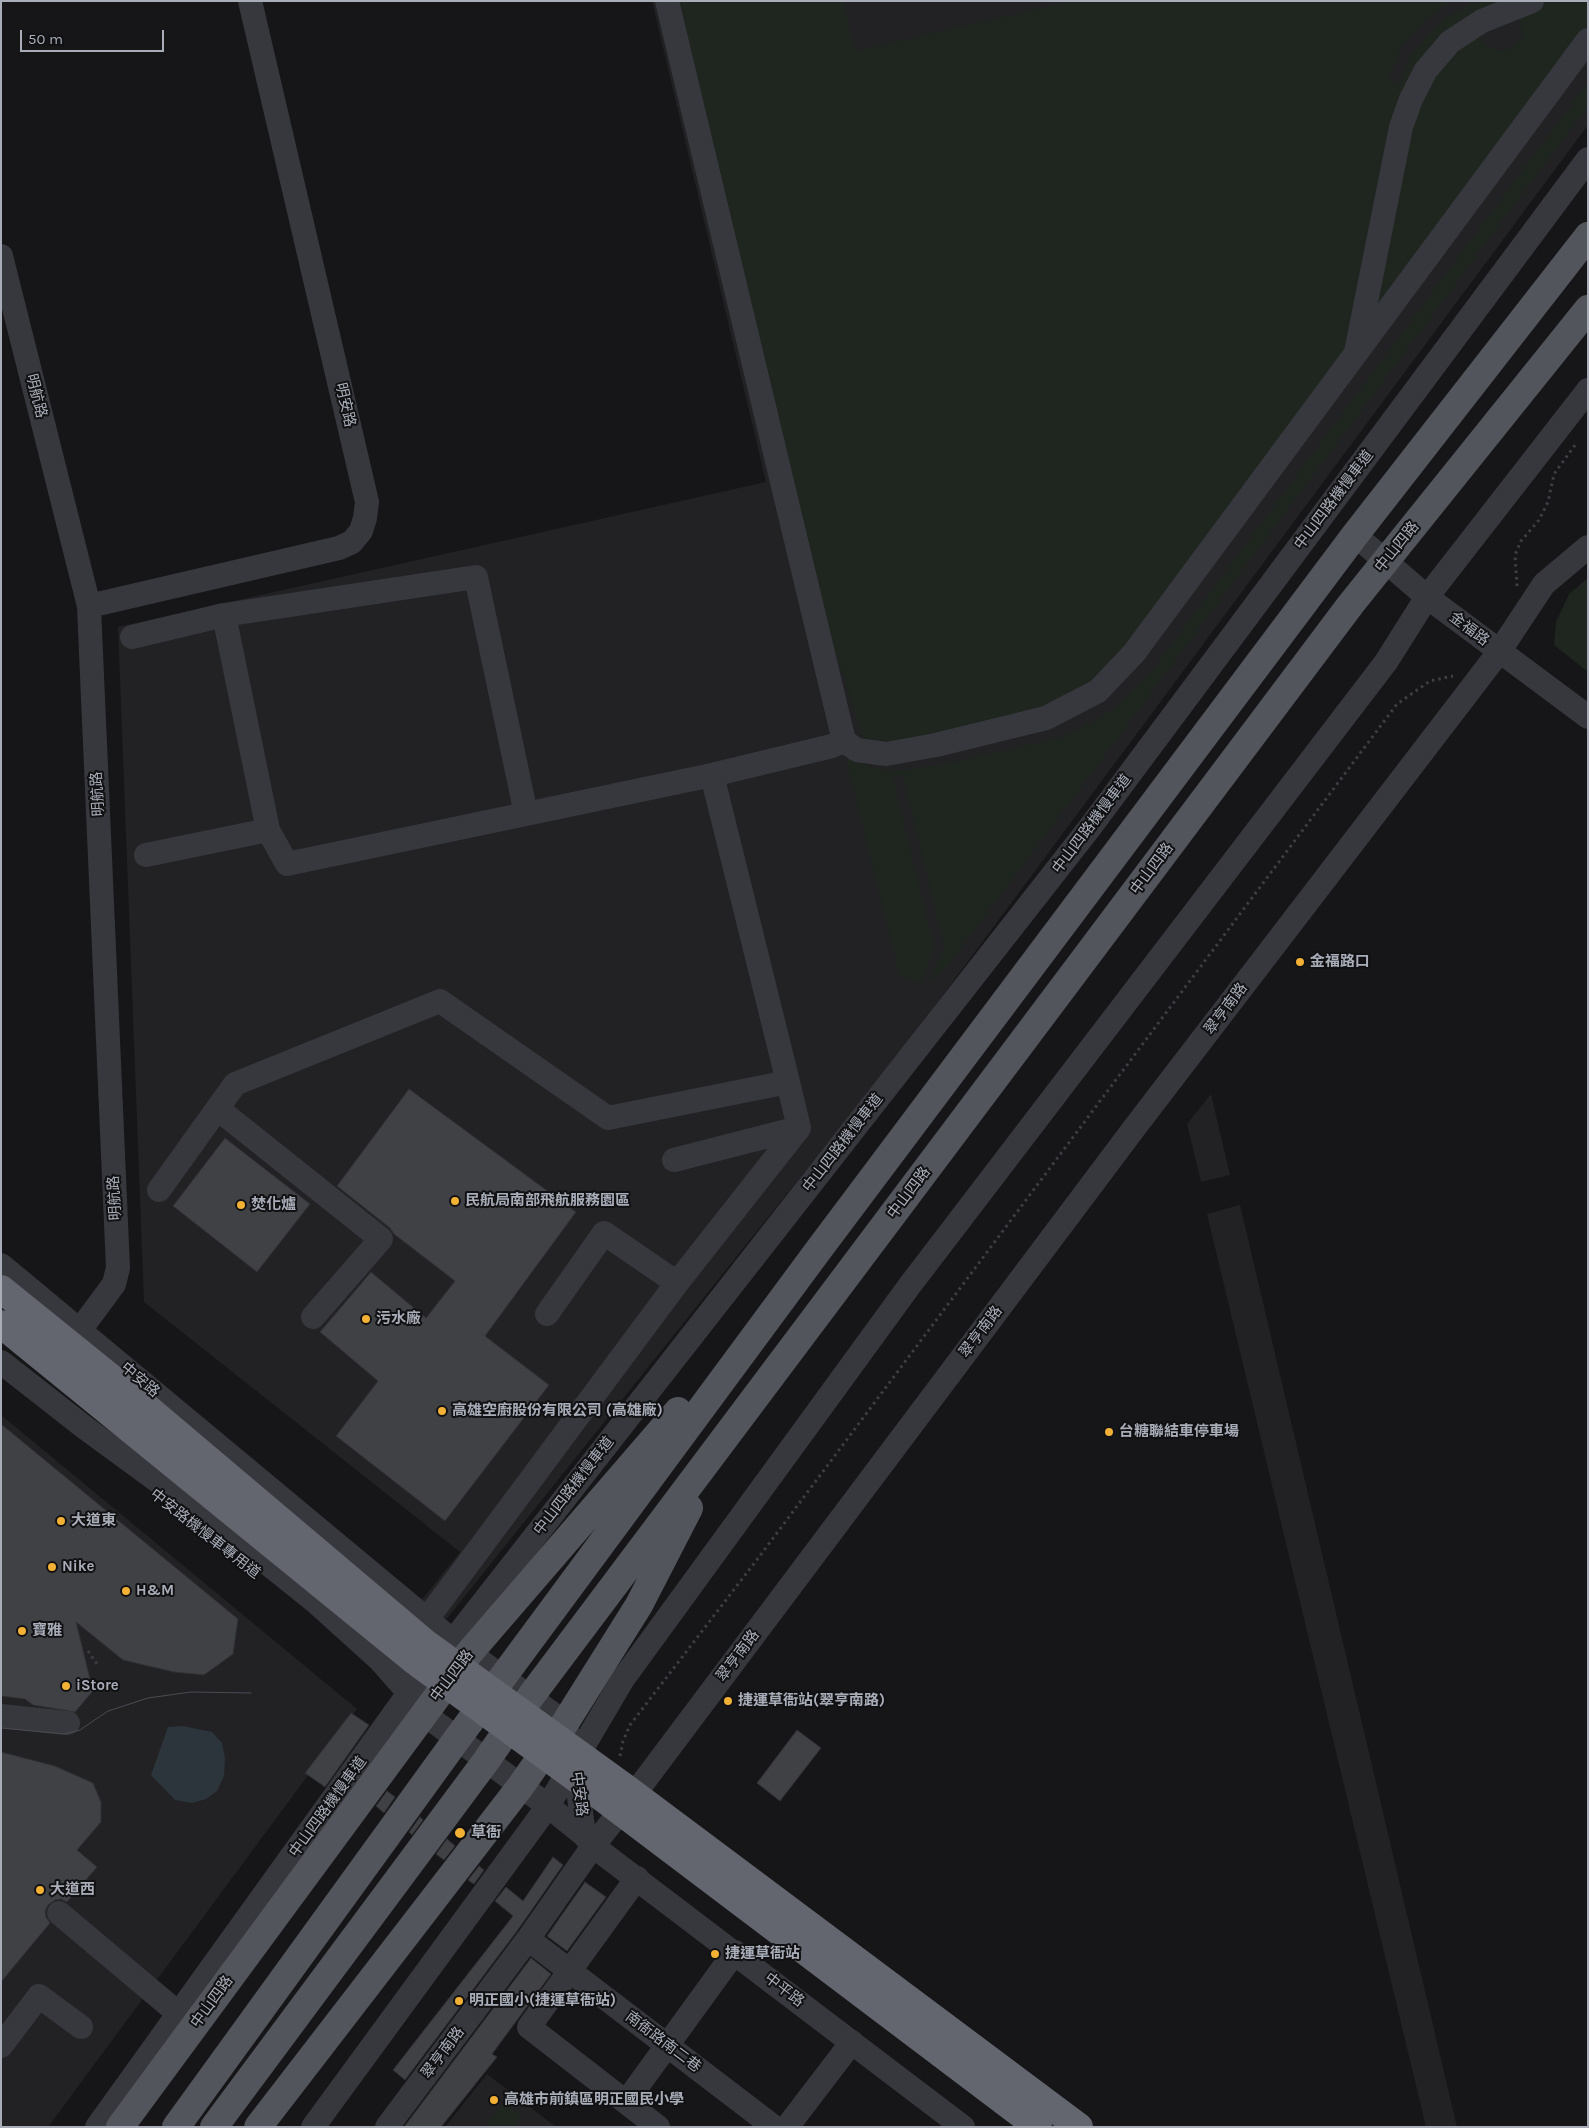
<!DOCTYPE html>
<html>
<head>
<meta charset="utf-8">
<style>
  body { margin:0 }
  #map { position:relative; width:1589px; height:2128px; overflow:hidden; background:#161618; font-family:Karla,sans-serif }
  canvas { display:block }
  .frame { position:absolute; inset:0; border:2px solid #a8adb8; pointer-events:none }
  .scale { position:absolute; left:20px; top:30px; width:144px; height:22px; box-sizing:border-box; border:2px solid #a8adb8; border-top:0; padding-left:6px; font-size:15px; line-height:18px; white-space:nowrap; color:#a8adb8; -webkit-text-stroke:4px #111113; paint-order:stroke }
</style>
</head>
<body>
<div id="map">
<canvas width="1589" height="2128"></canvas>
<div class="frame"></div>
<div class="scale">50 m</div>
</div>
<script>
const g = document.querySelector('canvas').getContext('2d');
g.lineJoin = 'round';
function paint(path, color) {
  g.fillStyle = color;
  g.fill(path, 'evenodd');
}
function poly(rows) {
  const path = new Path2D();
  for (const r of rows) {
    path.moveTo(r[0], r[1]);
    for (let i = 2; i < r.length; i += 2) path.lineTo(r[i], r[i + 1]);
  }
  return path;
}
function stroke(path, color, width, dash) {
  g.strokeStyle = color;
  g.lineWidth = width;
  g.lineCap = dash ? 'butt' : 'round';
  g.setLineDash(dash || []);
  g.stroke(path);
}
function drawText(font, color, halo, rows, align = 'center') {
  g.font = font + ' Karla,"Noto Sans TC",sans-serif';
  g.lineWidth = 4;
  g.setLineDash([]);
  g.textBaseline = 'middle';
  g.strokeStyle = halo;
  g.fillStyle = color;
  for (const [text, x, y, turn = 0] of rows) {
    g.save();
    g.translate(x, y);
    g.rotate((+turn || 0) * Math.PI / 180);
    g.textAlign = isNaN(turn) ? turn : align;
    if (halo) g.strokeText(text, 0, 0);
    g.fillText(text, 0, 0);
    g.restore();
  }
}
const built = poly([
  [652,1,1588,1,1588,125,906,1045,445,1621,420,1602,460,1552,144,1302,118,627,766,482],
  [1211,1094,1230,1175,1201,1182,1187,1124],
  [1240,1205,1457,2127,1426,2127,1207,1214],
  [1,1415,357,1709,48,2127,1,2127],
  [487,2074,556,2127,445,2127]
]);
const green = poly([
  [670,1,843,1,855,51,1063,3,1063,1,1452,1,1427,18,1401,47,1389,79,1399,86,1411,55,1437,25,1468,4,1476,1,1518,1,1421,67,1351,345,1126,648,1092,682,1044,709,893,742,863,738,840,665,816,612],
  [1548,1,1588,1,1588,24,1380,304,1374,298,1407,128,1431,74,1478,31,1483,43,1493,49,1504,51,1516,45,1523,35,1520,23,1515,15],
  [1588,82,1588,106,944,971,930,982,944,947,903,775,893,778,934,948,921,982,909,981,899,973,846,758,857,759,871,768,900,771,950,763,1063,737,1116,708,1154,668],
  [1588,578,1588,672,1554,645,1556,622,1569,594],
  [503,2103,521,2115,513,2127,486,2127]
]);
const water = poly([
  [183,1726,212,1732,222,1743,225,1758,224,1776,217,1791,206,1799,192,1803,175,1800,151,1775,168,1727]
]);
const building = poly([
  [409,1089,576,1212,485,1336,549,1385,445,1521,336,1436,378,1381,320,1332,371,1272,426,1318,455,1281,394,1234,390,1228,337,1186,409,1089],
  [225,1138,310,1204,257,1272,173,1206,225,1138],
  [1,1424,238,1619,233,1654,204,1675,174,1672,123,1660,76,1622,93,1691,75,1712,33,1705,25,1699,1,1696,1,1424],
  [351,1713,369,1725,325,1787,305,1773,351,1713],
  [797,1730,821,1748,780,1801,757,1783,797,1730],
  [1,1752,55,1766,93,1783,101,1802,101,1822,77,1850,97,1867,67,1902,61,1899,55,1900,48,1905,45,1911,46,1917,50,1923,1,1982,1,1752],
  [387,1791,395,1797,384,1813,376,1806,387,1791],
  [420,1817,423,1820,412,1835,409,1832,420,1817],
  [447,1839,455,1846,444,1860,436,1854,447,1839],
  [553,1857,563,1865,517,1931,405,2080,393,2070,513,1916,495,1901,506,1887,523,1901,553,1857],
  [479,1866,484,1870,474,1884,468,1880,479,1866],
  [585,1882,606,1897,567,1951,547,1936,585,1882],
  [531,1958,551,1974,492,2054,497,2057,441,2127,404,2127,531,1958]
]);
const path = poly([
  [1517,586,1515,555,1521,541,1539,520,1548,502,1554,474,1575,445],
  [88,1651,99,1667],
  [620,1756,623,1741,630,1725,759,1557,1397,704,1430,681,1453,676]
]);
const minor = poly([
  [667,1,844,741,857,750,886,754,936,745,1046,718,1098,691,1134,653,1588,40],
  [1,256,89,606,90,630,118,1268,114,1284,80,1330],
  [1357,347,1401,127,1411,99,1426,70,1450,42,1482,21,1532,1],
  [1355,535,1427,597,1588,717],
  [89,606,339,548,352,542,361,531,365,518,367,502,250,1],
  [224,615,268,830,287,864,712,775,832,746,844,741],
  [132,637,224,615,476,577,526,814],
  [712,775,788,1082],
  [146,855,268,830],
  [218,1109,381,1239,313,1317],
  [674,1160,799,1128],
  [159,1190,235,1084,440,1001,608,1118,788,1082,799,1128],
  [1,1265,453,1641,565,1723,574,1759,584,1835],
  [547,1314,604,1233,677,1283],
  [1,1362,84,1427,237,1539,318,1604,380,1660,409,1693,424,1714,548,1806,584,1835,593,1846,963,2127],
  [427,1619,677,1283,799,1128],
  [1,1716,68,1723],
  [637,1878,529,2027,658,2127],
  [59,1913,179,2014],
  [528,1939,774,2127],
  [1,2046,39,1996,81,2027],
  [626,2102,735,1952],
  [97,2127,409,1693,453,1641,1091,826,1588,159],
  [313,2127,548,1806,623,1679,910,1285,1386,662,1427,597,1588,390],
  [387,2127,528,1939,593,1846,645,1780,1135,1127,1499,652,1544,584,1588,547],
  [787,2127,852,2042]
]);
const major = poly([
  [120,2127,470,1652,678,1411],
  [176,2127,457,1739,817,1252,1355,535,1588,236],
  [214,2127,486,1761,531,1696,1351,604,1588,309],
  [258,2127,520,1787,565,1723,639,1605,689,1508]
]);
const highway = poly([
  [1,1289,126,1390,424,1642,626,1788,1079,2127],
  [1,1324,416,1662,588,1787,1038,2127]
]);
const tram = poly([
  [1,1728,64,1734,80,1730,108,1711,148,1698,191,1692,251,1693]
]);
const markers = [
  [1300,962,5,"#f2b134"],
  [455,1201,5,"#f2b134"],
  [241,1205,5,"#f2b134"],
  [366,1319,5,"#f2b134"],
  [442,1411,5,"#f2b134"],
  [1109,1432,5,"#f2b134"],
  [61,1521,5,"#f2b134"],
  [52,1567,5,"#f2b134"],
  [126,1591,5,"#f2b134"],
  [22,1631,5,"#f2b134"],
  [66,1686,5,"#f2b134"],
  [728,1701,5,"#f2b134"],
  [460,1833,6,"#f2b134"],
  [40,1890,5,"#f2b134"],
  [715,1954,5,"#f2b134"],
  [459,2001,5,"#f2b134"],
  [494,2100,5,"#f2b134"]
];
const streetNames = [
  ["明航路",36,396,76],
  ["明安路",345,405,77],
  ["中山四路機慢車道",1334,500,-53],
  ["中山四路",1397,547,-51],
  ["金福路",1469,629,37],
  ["明航路",98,794,-93],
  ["中山四路機慢車道",1092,824,-53],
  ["中山四路",1152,869,-53],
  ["翠亨南路",1226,1009,-53],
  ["中山四路機慢車道",843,1143,-52],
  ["中山四路",909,1193,-53],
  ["明航路",115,1198,-93],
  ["翠亨南路",981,1332,-53],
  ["中安路",140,1380,40],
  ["中山四路機慢車道",574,1486,-52],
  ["中安路機慢車專用道",205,1534,38],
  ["翠亨南路",738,1656,-53],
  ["中山四路",452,1676,-53],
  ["中安路",579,1794,83],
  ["中山四路機慢車道",328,1807,-54],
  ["中平路",784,1990,37],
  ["中山四路",212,2002,-54],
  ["南衙路南二巷",663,2042,37],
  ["翠亨南路",443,2053,-53]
];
const poiNames = [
  ["金福路口",1310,962],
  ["民航局南部飛航服務園區",465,1201],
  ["焚化爐",251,1205],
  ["污水廠",376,1319],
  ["高雄空廚股份有限公司 (高雄廠)",452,1411],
  ["台糖聯結車停車場",1119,1432],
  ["大道東",71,1521],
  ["Nike",62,1567],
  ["H&M",136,1591],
  ["寶雅",32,1631],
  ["iStore",76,1686],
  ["捷運草衙站(翠亨南路)",738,1701],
  ["草衙",471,1833],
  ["大道西",50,1890],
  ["捷運草衙站",725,1954],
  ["明正國小(捷運草衙站)",469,2001],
  ["高雄市前鎮區明正國民小學",504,2100]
];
paint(built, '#222225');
paint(green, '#1e261f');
paint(water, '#2c353c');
paint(building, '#404145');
stroke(building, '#303034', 1);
stroke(path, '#3d3f44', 3, [2.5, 4]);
stroke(minor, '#37383d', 24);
stroke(major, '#53555c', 28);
stroke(highway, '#63666e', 28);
stroke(tram, '#4a4c52', 1);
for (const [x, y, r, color] of markers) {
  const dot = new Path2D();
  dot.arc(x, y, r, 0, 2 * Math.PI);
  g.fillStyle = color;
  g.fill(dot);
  stroke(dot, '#111113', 2);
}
drawText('15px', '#a8adb8', '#111113', streetNames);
drawText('bold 15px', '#a8adb8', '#111113', poiNames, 'left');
</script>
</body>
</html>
